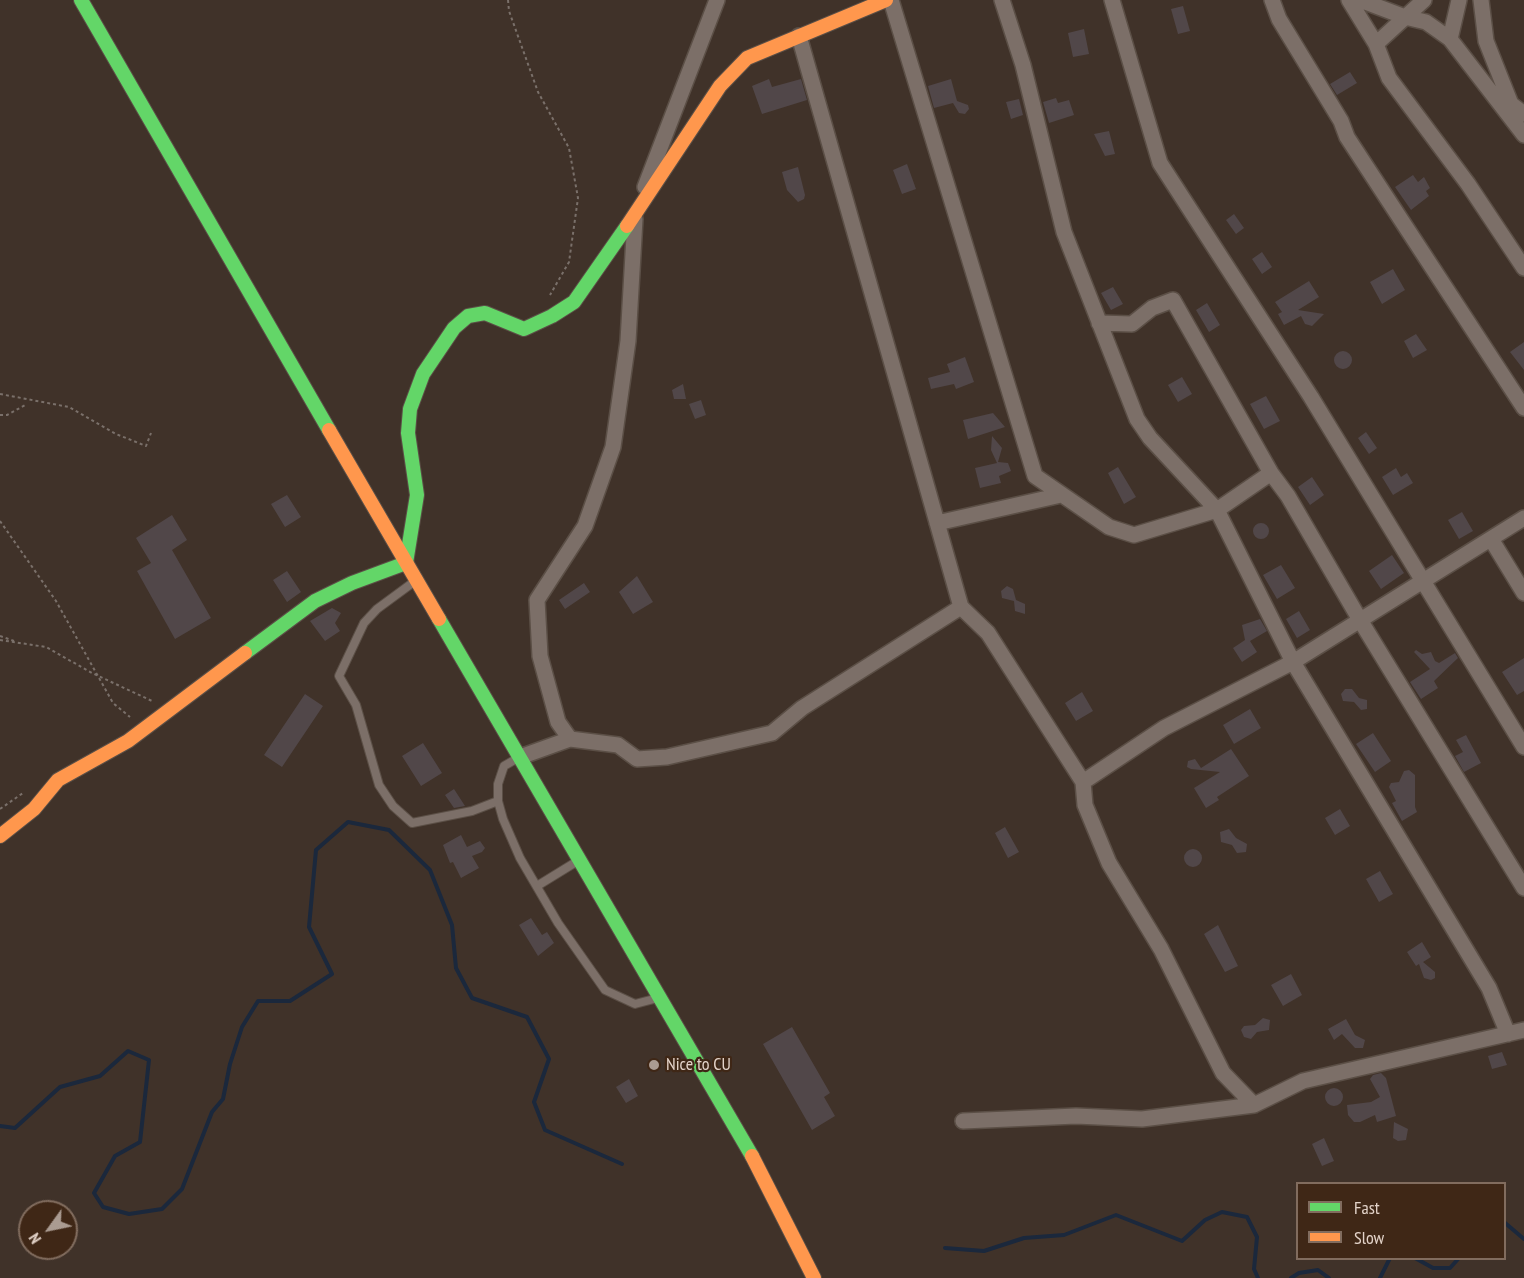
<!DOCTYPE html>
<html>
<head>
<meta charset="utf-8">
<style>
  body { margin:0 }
  #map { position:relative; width:1524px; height:1278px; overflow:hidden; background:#403229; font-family:"PT Sans Narrow",sans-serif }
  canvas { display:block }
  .legend { position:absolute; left:1296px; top:1182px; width:210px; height:78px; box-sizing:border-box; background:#3f2716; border:2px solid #816c5e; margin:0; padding:8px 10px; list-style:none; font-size:18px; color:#e3d3c9 }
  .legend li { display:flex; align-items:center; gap:12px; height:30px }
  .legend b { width:30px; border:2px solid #816c5e }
  .north { position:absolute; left:18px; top:1200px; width:60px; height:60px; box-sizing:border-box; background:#3f2716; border:2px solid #816c5e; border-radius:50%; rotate:237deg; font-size:16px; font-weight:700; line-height:24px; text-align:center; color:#e3d3c9 }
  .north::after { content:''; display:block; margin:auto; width:21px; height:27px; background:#aa9b91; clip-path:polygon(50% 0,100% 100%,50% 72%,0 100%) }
</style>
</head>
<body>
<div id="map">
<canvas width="1524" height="1278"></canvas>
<ul class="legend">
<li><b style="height:8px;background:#63d668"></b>Fast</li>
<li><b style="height:8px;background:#ff974d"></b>Slow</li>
</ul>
<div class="north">N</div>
</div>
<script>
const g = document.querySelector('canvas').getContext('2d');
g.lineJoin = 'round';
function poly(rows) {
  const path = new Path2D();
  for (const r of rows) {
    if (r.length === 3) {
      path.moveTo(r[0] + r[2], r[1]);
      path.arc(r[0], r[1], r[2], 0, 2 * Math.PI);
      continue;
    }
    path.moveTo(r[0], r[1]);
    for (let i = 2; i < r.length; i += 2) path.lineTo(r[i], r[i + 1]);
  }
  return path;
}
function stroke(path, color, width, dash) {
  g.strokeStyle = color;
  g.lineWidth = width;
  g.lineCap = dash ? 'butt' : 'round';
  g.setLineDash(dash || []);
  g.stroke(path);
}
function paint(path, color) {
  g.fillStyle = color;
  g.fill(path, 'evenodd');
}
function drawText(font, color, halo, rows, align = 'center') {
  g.font = font + ' "PT Sans Narrow",sans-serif';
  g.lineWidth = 4.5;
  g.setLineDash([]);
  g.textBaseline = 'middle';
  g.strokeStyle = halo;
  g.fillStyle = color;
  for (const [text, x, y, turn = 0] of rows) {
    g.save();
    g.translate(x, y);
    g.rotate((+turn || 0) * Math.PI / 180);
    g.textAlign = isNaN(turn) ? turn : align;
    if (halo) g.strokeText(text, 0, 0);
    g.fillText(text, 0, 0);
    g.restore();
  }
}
const stream = poly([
  [0,1126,15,1128,60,1087,100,1076,128,1051,149,1060,140,1142,115,1156,94,1193,103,1207,129,1214,162,1209,182,1189,212,1112,223,1099,230,1064,242,1027,258,1001,290,1001,332,974,309,927,316,850,348,822,389,830,430,870,452,925,456,968,472,998,527,1017,549,1059,534,1102,545,1130,622,1164],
  [1504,1222,1524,1239],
  [945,1248,984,1251,1024,1238,1064,1235,1116,1215,1182,1241,1205,1220,1222,1212,1247,1217,1257,1237,1254,1269,1258,1278],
  [1415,1258,1433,1268,1450,1268,1459,1258],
  [1291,1278,1299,1273,1318,1270,1329,1278],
  [1380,1278,1390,1258]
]);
const building = poly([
  [1183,6,1190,31,1178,34,1171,9],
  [1084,29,1089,54,1073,57,1068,33],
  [1350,72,1357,83,1337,95,1330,84],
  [769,79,772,87,801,79,807,100,762,114,752,86],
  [951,79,957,101,968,105,969,109,965,114,959,113,953,103,934,108,928,86],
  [1056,98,1058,103,1069,100,1074,115,1049,123,1043,102],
  [1019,99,1023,115,1011,119,1006,102],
  [1109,131,1115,154,1105,156,1094,134],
  [907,164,916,189,902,194,893,170],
  [798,167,805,195,804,199,798,202,787,190,782,172],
  [1413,175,1418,182,1424,177,1430,188,1426,191,1429,196,1411,210,1395,187],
  [1234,214,1244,228,1236,234,1226,220],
  [1262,252,1272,267,1262,274,1252,259],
  [1393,269,1405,290,1382,304,1370,282],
  [1309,281,1319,297,1298,310,1324,314,1312,326,1305,324,1301,316,1284,325,1278,314,1282,312,1275,302],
  [1113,287,1123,304,1111,310,1101,293],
  [1207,303,1220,325,1209,332,1196,310],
  [1416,334,1427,350,1413,358,1404,341],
  [1524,342,1524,370,1510,352],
  [1343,360,9],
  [965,357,974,382,956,389,954,384,931,389,928,378,950,372,947,364],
  [1182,377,1192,394,1178,402,1168,385],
  [683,384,686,399,674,399,672,390],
  [1266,396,1280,421,1264,429,1250,404],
  [701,400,706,415,695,419,689,404],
  [993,413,1005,427,968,439,963,420],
  [1366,432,1377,448,1369,454,1358,438],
  [992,436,1002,448,998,462,1008,463,1011,471,999,476,1001,483,980,488,975,468,997,463,991,450],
  [1118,467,1136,497,1124,504,1108,473],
  [1396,468,1401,477,1407,473,1413,483,1393,495,1382,477],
  [1312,477,1324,495,1310,505,1298,487],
  [287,495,301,517,285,527,271,504],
  [1462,512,1473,531,1459,539,1448,520],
  [172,515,187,540,172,550,211,618,175,639,137,571,151,563,136,538],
  [1261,531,8],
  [1392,555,1404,573,1381,589,1369,571],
  [1281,565,1295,588,1277,599,1263,575],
  [287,571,301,592,287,602,273,580],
  [637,576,653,602,633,614,619,592],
  [584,583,590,592,565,609,559,600],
  [1007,586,1013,589,1016,600,1025,604,1025,614,1015,611,1014,601,1002,598,1001,591],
  [332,608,341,613,335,623,340,631,325,641,310,621],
  [1299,611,1310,630,1297,638,1286,619],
  [1260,619,1267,631,1250,641,1257,652,1242,662,1233,648,1245,640,1242,625],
  [1416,650,1422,654,1431,652,1435,661,1439,663,1455,653,1458,658,1434,681,1438,688,1421,699,1410,682,1430,669,1414,652],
  [1524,658,1524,691,1517,695,1502,672],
  [1345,689,1352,689,1359,698,1367,700,1367,709,1361,710,1354,702,1343,701,1341,694],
  [1082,692,1093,711,1076,721,1065,703],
  [305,694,323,706,282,767,264,755],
  [1250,709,1261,728,1234,744,1223,725],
  [1373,733,1391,761,1375,772,1356,744],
  [1466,735,1481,763,1464,772,1455,756,1463,752,1456,740],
  [423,743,442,773,421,786,402,756],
  [1231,749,1249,776,1217,797,1219,800,1206,808,1194,788,1220,772,1191,769,1187,767,1188,761,1195,759,1201,768],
  [1409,770,1415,775,1415,807,1417,812,1402,821,1392,803,1396,801,1389,787,1391,783,1399,782,1404,771],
  [454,789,465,806,454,808,445,795],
  [1340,809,1350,826,1335,835,1325,818],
  [1005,827,1019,852,1008,858,995,833],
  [1229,829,1236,838,1247,844,1246,852,1237,853,1232,845,1221,842,1220,832],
  [461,835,467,847,480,841,485,848,482,852,472,856,479,868,461,878,453,862,450,863,443,845],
  [1193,858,9],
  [1380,871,1393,894,1379,902,1366,879],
  [531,918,542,935,547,932,554,943,538,956,519,925],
  [1218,925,1238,966,1225,972,1204,934],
  [1422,942,1431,957,1423,962,1435,972,1435,978,1431,980,1424,978,1419,964,1416,966,1407,952],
  [1291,974,1302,995,1283,1006,1271,985],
  [1263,1018,1270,1020,1269,1030,1257,1032,1251,1039,1244,1037,1241,1030,1244,1026,1255,1025],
  [1346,1019,1355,1035,1365,1040,1363,1048,1355,1048,1342,1034,1334,1040,1328,1029],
  [792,1027,830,1093,824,1097,835,1116,812,1130,763,1044],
  [1502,1052,1507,1065,1492,1069,1488,1056],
  [1381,1073,1386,1078,1396,1116,1377,1122,1375,1115,1360,1122,1354,1122,1348,1115,1347,1105,1371,1102,1380,1097,1370,1079,1373,1075],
  [629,1079,638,1096,626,1103,616,1087],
  [1334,1097,9],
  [1394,1122,1408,1129,1406,1140,1398,1141,1393,1138],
  [1324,1138,1334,1161,1322,1166,1312,1144]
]);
const path = poly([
  [508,0,509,11,538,92,569,148,578,198,569,262,550,295],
  [0,394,69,407,116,434,146,446,151,433],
  [0,415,7,415,27,404],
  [0,521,56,601,113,703,130,717],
  [0,636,14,641],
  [0,640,46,647,92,673,152,701],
  [0,809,23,793]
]);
const lane = poly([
  [411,584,377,609,364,623,339,676,356,705,379,785,393,806,412,823,472,811,498,801],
  [516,759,504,766,498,784,498,801,503,819,520,858,558,923,605,990,635,1004,654,999],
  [537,886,576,862]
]);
const street = poly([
  [891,0,1035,476,1109,527,1134,535,1217,510,1271,473],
  [1002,0,1023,65,1064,232,1137,419,1150,438,1217,510,1293,662,1489,988,1508,1034],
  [1112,0,1160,163,1311,397,1524,747],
  [1272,0,1279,19,1341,121,1347,137,1524,408],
  [1349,0,1376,44,1389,78,1468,184,1524,268],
  [1360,0,1405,17,1426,22,1450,39,1524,135],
  [1481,0,1486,41,1511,104,1524,114],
  [799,36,961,607,988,633,1083,782],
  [1450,39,1459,0],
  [1376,44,1424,0],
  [645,187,717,0],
  [1099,323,1132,324,1152,308,1173,300,1271,473,1288,496,1360,620,1524,888],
  [937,523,1061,495],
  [1491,539,1524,593],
  [570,739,558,722,540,656,537,600,585,526,613,447,628,341,635,219],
  [520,757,570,739,618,745,637,759,667,757,772,733,802,708,961,607],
  [1254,1105,1223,1073,1161,949,1109,863,1085,805,1083,782,1164,728,1293,662,1524,518],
  [963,1121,1076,1116,1142,1119,1254,1105,1303,1081,1524,1030]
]);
const fast = poly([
  [81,0,329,430],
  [439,619,752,1156],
  [245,653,315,601,352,583,406,563,417,495,408,433,410,409,423,374,454,328,468,316,485,313,524,329,552,316,574,302,627,226]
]);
const slow = poly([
  [627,226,720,86,747,58,886,0],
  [329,430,439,619],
  [0,836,34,809,58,780,128,741,245,653],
  [752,1156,814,1278]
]);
const markers = [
  [654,1065,6,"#aa9b91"]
];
const poiNames = [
  ["Nice to CU",666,1065]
];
stroke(stream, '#1b283c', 4);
paint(building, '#514749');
stroke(lane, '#5b4f46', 10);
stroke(street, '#5b4f46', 18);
stroke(fast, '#5b4f46', 16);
stroke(slow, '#5b4f46', 16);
stroke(path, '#7a706a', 2, [3, 3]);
stroke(lane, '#7c6f68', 8);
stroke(street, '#7c6f68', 15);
stroke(fast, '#63d668', 14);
stroke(slow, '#ff974d', 14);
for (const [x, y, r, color] of markers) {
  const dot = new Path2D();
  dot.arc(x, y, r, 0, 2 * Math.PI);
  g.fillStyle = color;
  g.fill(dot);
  stroke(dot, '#3f2716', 2);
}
drawText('18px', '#e3d3c9', '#3f2716', poiNames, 'left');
</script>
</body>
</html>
